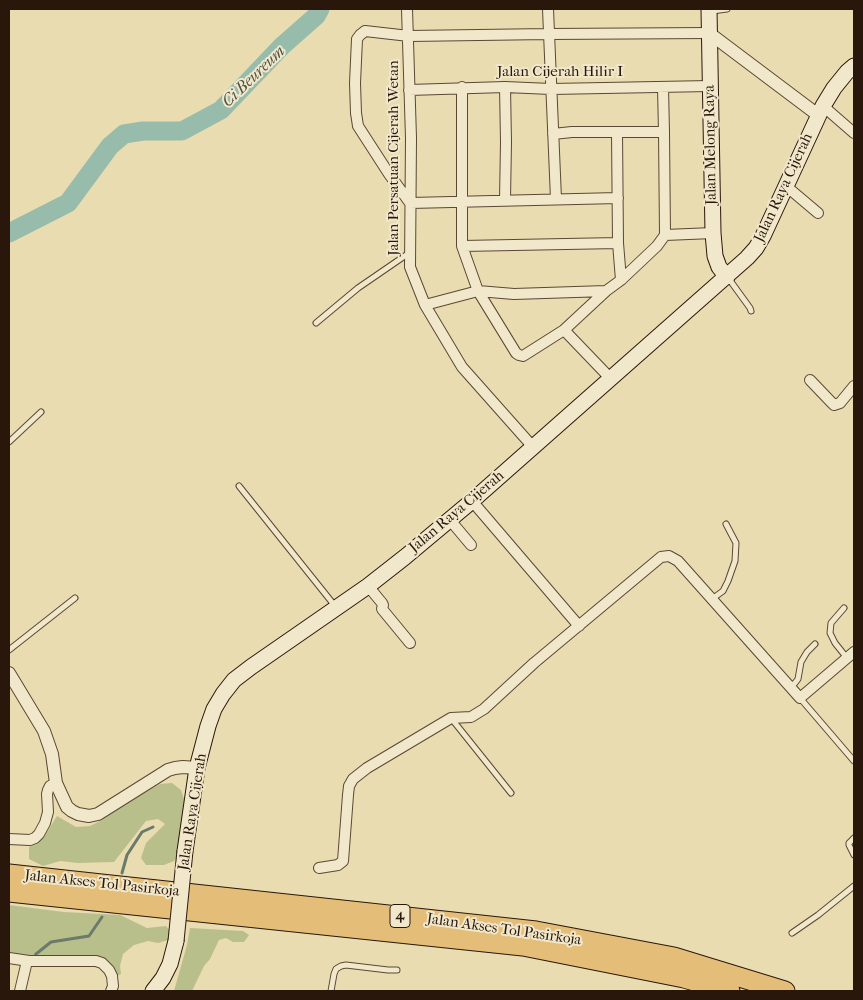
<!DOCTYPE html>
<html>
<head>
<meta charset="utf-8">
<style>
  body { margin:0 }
  #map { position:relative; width:863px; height:1000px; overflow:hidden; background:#e9dcb0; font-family:"IM FELL French Canon",serif }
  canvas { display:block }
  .frame { position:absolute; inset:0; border:10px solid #2a170b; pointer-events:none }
</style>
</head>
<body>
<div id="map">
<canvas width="863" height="1000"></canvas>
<div class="frame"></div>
</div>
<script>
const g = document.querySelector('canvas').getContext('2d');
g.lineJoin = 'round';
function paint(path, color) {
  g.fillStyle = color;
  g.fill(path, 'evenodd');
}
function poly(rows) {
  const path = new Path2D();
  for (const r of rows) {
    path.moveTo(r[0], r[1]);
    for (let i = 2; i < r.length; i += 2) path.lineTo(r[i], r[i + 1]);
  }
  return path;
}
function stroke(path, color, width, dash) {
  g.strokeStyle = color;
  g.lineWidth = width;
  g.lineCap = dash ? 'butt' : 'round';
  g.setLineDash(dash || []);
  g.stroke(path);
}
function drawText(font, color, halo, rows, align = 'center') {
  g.font = font + ' "IM FELL French Canon",serif';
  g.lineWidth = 4;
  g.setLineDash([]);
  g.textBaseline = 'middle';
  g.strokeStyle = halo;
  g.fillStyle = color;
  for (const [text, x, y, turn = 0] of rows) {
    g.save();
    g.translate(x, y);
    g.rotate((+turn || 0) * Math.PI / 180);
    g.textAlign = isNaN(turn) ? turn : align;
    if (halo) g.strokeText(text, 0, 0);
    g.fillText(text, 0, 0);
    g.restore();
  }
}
const green = poly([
  [172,783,181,790,184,799,185,810,179,855,174,861,164,865,146,865,141,858,146,843,165,824,158,819,146,821,114,862,78,863,60,861,43,866,29,859,29,847,44,837,57,816,76,827,90,826,102,820,129,801,160,784],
  [9,905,64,912,120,915,147,928,166,926,170,931,168,940,158,943,148,941,134,945,123,954,120,966,121,974,109,980,103,967,9,959],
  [190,928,243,931,249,935,244,942,233,942,226,938,219,940,210,959,204,966,192,991,174,991,187,945]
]);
const stream = poly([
  [122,873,127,855,142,832,153,827],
  [34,958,36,954,51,942,89,936,102,917]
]);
const river = poly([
  [9,233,68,203,110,146,124,134,143,131,182,131,221,110,282,46,316,16,320,9]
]);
const service = poly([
  [712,11,727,9],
  [729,279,750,308,751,311],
  [316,323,358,288,409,253],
  [9,442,41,412],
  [239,486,335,606],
  [712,599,723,591,728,581,735,561,736,543,726,524],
  [844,608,831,623,830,633,835,643,847,658],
  [9,650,75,598],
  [790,687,795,683,798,679,801,662,807,652,815,644],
  [800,698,854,761],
  [451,718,511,793],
  [854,838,849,843,849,845,854,855],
  [792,933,818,915,854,886],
  [331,991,334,974,336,969,341,966,346,965,388,970,397,970]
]);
const minor = poly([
  [407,9,411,138,410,267,425,305,462,367,533,447],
  [548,9,556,199],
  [462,87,462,246,478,291,516,353,519,355,523,356,564,330,606,291,621,280,657,246,665,235],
  [663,87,664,132],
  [409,90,505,87,551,89,710,86],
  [823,106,854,133],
  [617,132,618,243,621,280],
  [553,134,572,132,664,132,665,235,713,233],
  [786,186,818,213],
  [618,198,410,203,389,174,358,126,356,113,355,83,357,39,360,35,365,31,409,36,548,34,709,33],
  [505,200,506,142,505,87],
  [462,246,618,243],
  [425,305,478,291,514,294,606,291],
  [564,330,611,379],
  [810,380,832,403,834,405,840,403,854,386],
  [472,501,579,626],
  [450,520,471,545],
  [368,586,382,603,383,605,382,609,410,643],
  [9,839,30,840,35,838,39,834,45,823,48,812,47,794,48,790,50,786,56,783],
  [319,868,338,865,343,861,348,795,349,786,353,779,367,768,451,718,471,717,484,709,534,663,661,557,669,556,678,561,800,698,854,652],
  [9,958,29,961,96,961,102,963,109,970,112,976,113,986,111,991],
  [20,991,27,961]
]);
const tertiary = poly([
  [709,33,818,115],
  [9,673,44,731,52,754,56,783,67,807,72,811,78,814,89,816,98,814,168,770,175,768,183,767,197,768]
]);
const secondary = poly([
  [709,9,713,233,715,256,719,267,727,277],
  [185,851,197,768,208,726,214,709,223,694,234,680,251,667,368,586,405,557,472,501,747,258,756,248,763,236,823,106,834,88,847,72,854,66],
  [153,991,163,978,170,964,176,941]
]);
const motorway = poly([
  [9,874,536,931,674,957,785,991],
  [9,892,523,946,684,978,730,991]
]);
const secondaryBridge = poly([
  [176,941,185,851]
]);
const shields = [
  [400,916,20]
];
const shieldNames = [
  ["4",400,916]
];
const streetNames = [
  ["Jalan Cijerah Hilir I",560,72],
  ["Jalan Melong Raya",711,145,-91],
  ["Jalan Persatuan Cijerah Wetan",394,158,-90],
  ["Jalan Raya Cijerah",784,188,-65],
  ["Jalan Raya Cijerah",457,512,-40],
  ["Jalan Raya Cijerah",193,812,-81],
  ["Jalan Akses Tol Pasirkoja",102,884,6],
  ["Jalan Akses Tol Pasirkoja",504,930,8]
];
const waterNames = [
  ["Ci Beureum",254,77,-44]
];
paint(green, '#b9bf8a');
stroke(stream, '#6b7a6b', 3);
stroke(river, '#97bcab', 19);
stroke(service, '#5a4834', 7);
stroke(minor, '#5a4834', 12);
stroke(tertiary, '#5a4834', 14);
stroke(secondary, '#2a170b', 17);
stroke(motorway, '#2a170b', 21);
stroke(service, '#f1e8cc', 5);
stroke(minor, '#f1e8cc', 10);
stroke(tertiary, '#f1e8cc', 12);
stroke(secondary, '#f1e8cc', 15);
stroke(motorway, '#e4be78', 19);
stroke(secondaryBridge, '#2a170b', 17, []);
stroke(secondaryBridge, '#f1e8cc', 15);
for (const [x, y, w] of shields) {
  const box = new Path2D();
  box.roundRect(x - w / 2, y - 11.5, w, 23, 4);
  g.fillStyle = '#f1e8cc';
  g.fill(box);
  stroke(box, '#2a170b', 1);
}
drawText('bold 14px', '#2a170b', null, shieldNames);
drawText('15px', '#2a170b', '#f1e8cc', streetNames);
drawText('italic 16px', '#505143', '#f1e8cc', waterNames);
</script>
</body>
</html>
